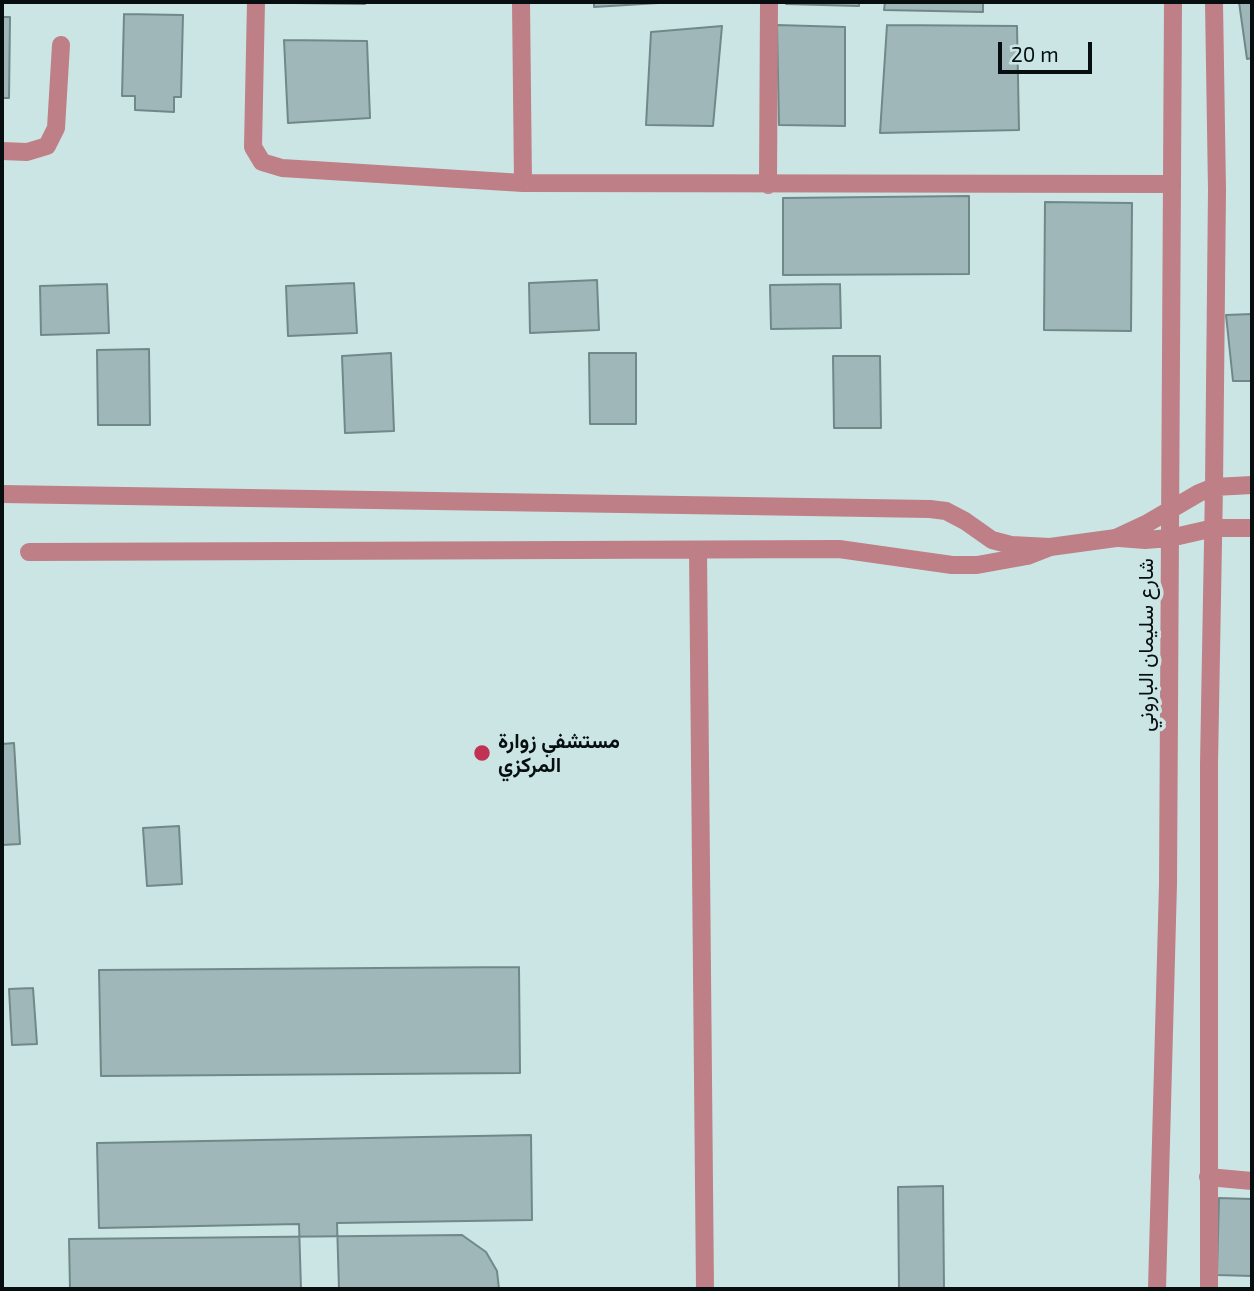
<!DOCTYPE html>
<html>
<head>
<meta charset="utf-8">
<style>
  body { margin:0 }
  #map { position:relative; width:1254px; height:1291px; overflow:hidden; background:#cbe5e5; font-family:"Exo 2",sans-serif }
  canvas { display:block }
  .frame { position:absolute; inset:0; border:4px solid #060e0f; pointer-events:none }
  .scale { position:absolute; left:998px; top:42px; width:94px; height:32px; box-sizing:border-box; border:4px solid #060e0f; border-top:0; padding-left:9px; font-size:21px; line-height:24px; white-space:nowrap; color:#060e0f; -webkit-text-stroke:5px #cbe5e5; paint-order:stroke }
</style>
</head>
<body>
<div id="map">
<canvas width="1254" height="1291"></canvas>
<div class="frame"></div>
<div class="scale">20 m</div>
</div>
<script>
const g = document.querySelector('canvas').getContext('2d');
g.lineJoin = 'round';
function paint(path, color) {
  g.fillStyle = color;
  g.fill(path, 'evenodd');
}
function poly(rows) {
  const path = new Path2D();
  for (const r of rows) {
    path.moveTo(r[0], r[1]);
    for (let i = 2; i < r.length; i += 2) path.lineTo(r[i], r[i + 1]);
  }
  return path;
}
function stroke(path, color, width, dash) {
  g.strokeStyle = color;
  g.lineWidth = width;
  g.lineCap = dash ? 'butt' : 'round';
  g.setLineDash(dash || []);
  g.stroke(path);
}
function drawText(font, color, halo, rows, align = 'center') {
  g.font = font + ' "Exo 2",Vazirmatn,sans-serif';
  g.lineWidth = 7;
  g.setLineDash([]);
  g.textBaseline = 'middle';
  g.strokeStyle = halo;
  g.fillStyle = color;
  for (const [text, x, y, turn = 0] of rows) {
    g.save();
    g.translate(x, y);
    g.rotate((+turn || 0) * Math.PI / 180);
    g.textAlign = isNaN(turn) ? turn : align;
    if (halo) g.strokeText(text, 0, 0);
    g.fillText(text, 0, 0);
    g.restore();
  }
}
const building = poly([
  [294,2,364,2,365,4,294,3,294,2],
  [594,2,675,2,594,7,594,2],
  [786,2,859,2,859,6,786,4,786,2],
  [885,2,983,2,983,12,884,10,885,2],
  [1239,2,1252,2,1252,58,1247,59,1239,2],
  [124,14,183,15,181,97,174,97,174,112,135,110,135,96,122,96,124,14],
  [2,17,10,17,9,98,2,98,2,17],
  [777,25,845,27,845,126,779,125,777,25],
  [887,25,1017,26,1019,130,880,133,887,25],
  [722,26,713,126,646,125,651,32,722,26],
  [284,40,367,41,370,118,288,123,284,40],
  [969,196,969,274,783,275,783,198,969,196],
  [1045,202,1132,203,1131,331,1044,330,1045,202],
  [597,280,599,330,530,333,529,283,597,280],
  [354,283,357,333,288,336,286,286,354,283],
  [107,284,109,333,41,335,40,286,107,284],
  [840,284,841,328,771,329,770,285,840,284],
  [1252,314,1252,381,1233,381,1226,315,1252,314],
  [149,349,150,425,98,425,97,350,149,349],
  [391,353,394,431,345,433,342,356,391,353],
  [589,353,636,353,636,424,590,424,589,353],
  [833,356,880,356,881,428,834,428,833,356],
  [14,743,20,844,2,845,2,744,14,743],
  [179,826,182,884,147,886,143,828,179,826],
  [519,967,520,1073,101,1076,99,970,519,967],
  [33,988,37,1044,12,1045,9,989,33,988],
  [531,1135,532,1220,337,1223,339,1289,301,1289,299,1224,99,1228,97,1143,531,1135],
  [943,1186,944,1289,899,1289,898,1187,943,1186],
  [1219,1198,1252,1199,1252,1276,1217,1275,1219,1198],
  [462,1235,486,1252,497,1271,499,1289,70,1289,69,1239,462,1235]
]);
const service = poly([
  [698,550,705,1289],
  [29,552,839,549,952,565,977,565,1027,556,1050,547]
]);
const minor = poly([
  [256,2,253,147,262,162,282,168,523,183,1172,184],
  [521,2,523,183],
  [2,151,27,152,47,146,56,128,61,45],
  [768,185,769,2],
  [2,494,930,509,946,511,965,521,992,540,1011,545,1050,547,1116,538],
  [1208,1177,1252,1181]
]);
const tertiary = poly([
  [1116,538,1146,524,1199,493,1214,487,1252,485],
  [1119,538,1145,540,1170,538,1214,528,1252,528],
  [1157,1289,1168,884,1173,2],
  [1209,1289,1209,764,1214,487,1217,190,1214,2]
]);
const markers = [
  [482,753,9,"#c13154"]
];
const streetNames = [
  ["شارع سليمان الباروني",1146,645,-90]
];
const poiNames = [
  ["مستشفي زوارة",498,741],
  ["المركزي",498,765]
];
paint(building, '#9fb7b8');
stroke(building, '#718889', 2);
stroke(service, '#be7f86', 18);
stroke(minor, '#be7f86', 18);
stroke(tertiary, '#be7f86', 18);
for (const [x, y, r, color] of markers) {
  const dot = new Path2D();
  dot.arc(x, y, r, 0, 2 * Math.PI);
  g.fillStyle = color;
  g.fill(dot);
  stroke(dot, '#cbe5e5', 2.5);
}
drawText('21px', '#060e0f', '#cbe5e5', streetNames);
drawText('bold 21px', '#060e0f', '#cbe5e5', poiNames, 'left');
</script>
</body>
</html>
